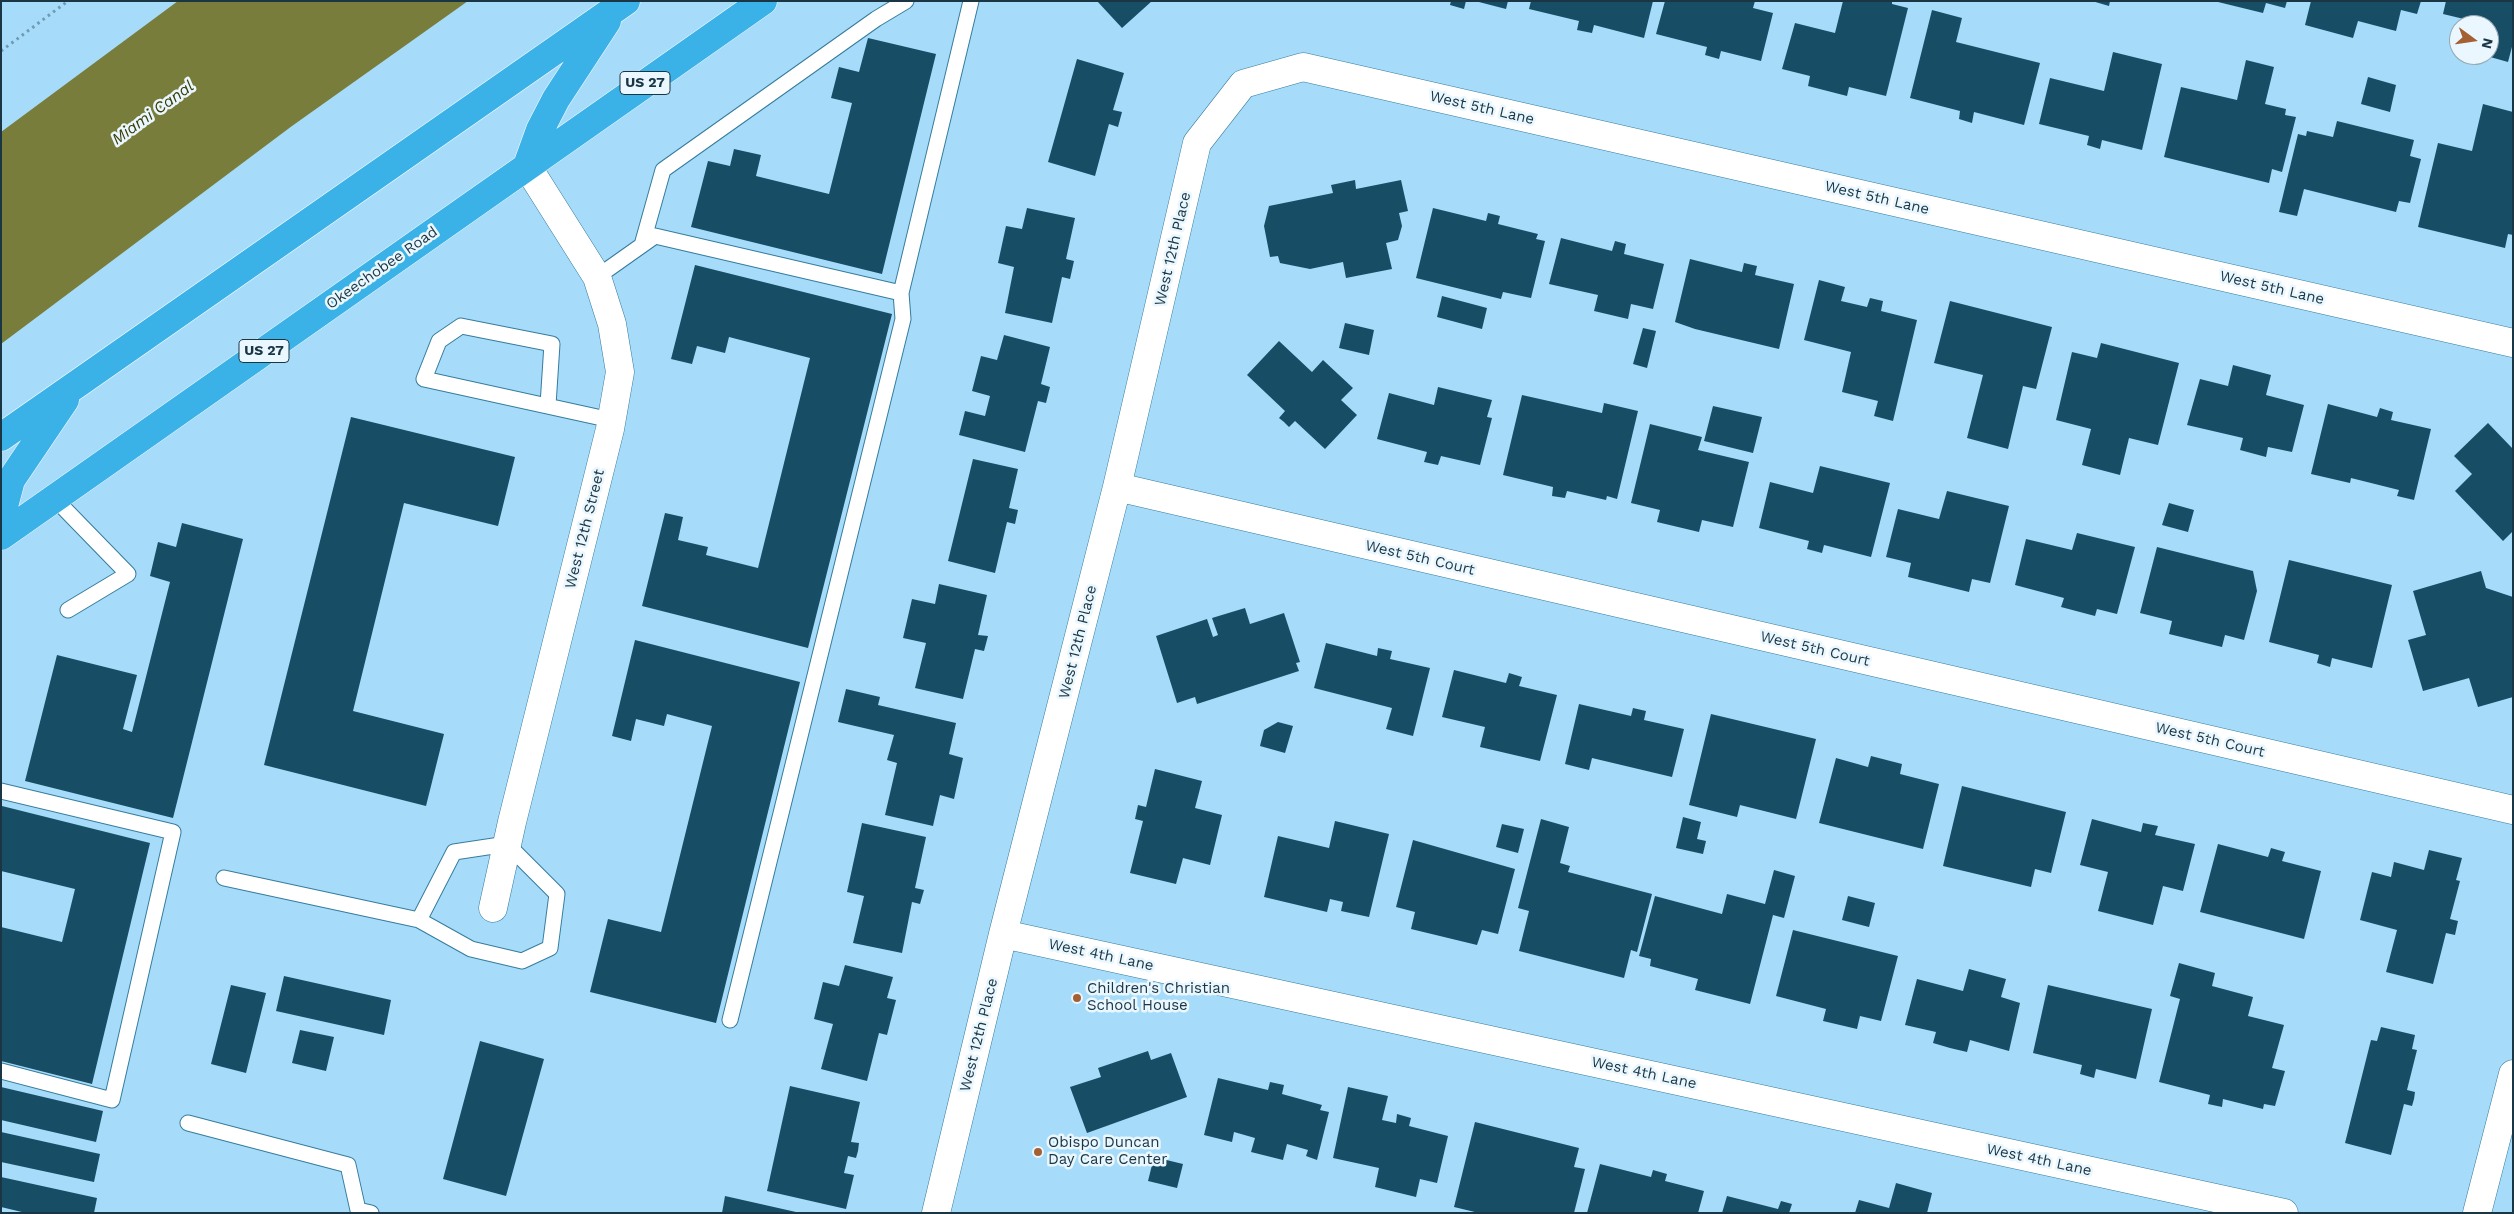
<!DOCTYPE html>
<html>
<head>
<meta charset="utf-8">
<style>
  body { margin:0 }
  #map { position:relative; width:2514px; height:1214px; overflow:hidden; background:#a6dcfa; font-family:"Work Sans",sans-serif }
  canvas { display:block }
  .frame { position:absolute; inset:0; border:2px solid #1a3645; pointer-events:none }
  .north { position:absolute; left:2449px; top:15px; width:50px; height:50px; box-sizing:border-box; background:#eaf7fe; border:1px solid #97aab4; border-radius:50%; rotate:104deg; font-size:14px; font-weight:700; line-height:20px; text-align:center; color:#1a3645 }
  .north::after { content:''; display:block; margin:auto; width:18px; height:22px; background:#a45f32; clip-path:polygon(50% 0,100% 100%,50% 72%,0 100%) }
</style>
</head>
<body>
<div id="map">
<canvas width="2514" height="1214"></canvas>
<div class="frame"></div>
<div class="north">N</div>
</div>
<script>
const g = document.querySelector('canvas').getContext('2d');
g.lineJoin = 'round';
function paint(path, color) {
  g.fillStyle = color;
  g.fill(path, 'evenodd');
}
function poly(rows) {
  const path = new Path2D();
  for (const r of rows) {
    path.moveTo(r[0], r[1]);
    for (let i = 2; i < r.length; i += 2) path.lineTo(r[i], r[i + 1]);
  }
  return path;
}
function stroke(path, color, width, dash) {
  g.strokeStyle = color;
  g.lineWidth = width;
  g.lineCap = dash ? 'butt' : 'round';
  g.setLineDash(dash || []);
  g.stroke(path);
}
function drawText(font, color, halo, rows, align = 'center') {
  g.font = font + ' "Work Sans",sans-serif';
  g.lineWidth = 5;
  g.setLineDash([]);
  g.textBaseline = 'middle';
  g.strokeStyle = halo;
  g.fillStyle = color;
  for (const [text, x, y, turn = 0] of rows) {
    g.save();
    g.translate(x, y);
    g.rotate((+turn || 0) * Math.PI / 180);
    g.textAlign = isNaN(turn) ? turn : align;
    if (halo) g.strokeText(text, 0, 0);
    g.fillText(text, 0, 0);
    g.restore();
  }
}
const water = poly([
  [178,1,468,1,292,126,1,344,1,132]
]);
const building = poly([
  [1097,1,1152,1,1122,28],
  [1451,1,1466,1,1464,9,1450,5],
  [1475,1,1508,1,1506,9],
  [1531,1,1653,1,1644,38,1594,25,1592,33,1577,30,1579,21,1529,9],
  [1665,1,1755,1,1753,8,1773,13,1761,61,1721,51,1719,59,1705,55,1707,47,1656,34],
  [1843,1,1892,1,1892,4,1908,8,1886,96,1849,87,1847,96,1808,86,1810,76,1782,69,1795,23,1835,33],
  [2092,1,2110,1,2109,6],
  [2287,1,2285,8,2266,3,2263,13,2218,2],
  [2311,1,2421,1,2417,14,2401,10,2396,31,2358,21,2353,38,2305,25],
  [2446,1,2513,1,2513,43,2508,62,2483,55,2489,55,2489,25,2443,14],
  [1932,10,1962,18,1956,42,2040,63,2024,125,1974,112,1972,123,1959,119,1960,111,1910,98],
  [868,38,936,54,882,274,691,227,708,161,730,166,734,149,761,155,756,176,829,194,852,103,831,98,839,67,859,72],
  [2113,52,2162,64,2142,150,2102,140,2100,149,2087,145,2089,136,2039,124,2050,78,2104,91],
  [1077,59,1124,73,1113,110,1122,112,1118,127,1109,124,1095,176,1048,162],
  [2246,60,2274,67,2265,104,2286,109,2285,115,2296,117,2282,172,2272,169,2269,183,2164,157,2181,87,2237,100],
  [2368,77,2396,85,2390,112,2361,104],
  [2483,104,2513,112,2513,235,2508,234,2505,248,2418,227,2438,143,2472,151],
  [2337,121,2414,140,2410,156,2421,159,2410,203,2399,201,2396,212,2304,189,2297,216,2279,212,2298,134,2306,136,2307,131,2333,137],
  [1355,180,1356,189,1401,180,1408,211,1399,213,1402,226,1398,240,1386,243,1392,269,1346,278,1343,262,1310,269,1280,263,1278,256,1270,257,1264,226,1269,206,1333,193,1331,185],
  [1027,208,1075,218,1066,259,1074,261,1070,279,1062,277,1052,323,1005,313,1014,267,998,263,1006,226,1022,229],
  [1433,208,1486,221,1488,213,1500,216,1498,224,1538,234,1536,239,1545,241,1531,298,1503,292,1501,299,1416,278],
  [1561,238,1612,251,1615,241,1626,244,1624,254,1664,264,1653,309,1631,304,1628,319,1594,311,1598,295,1549,284],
  [1690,259,1742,272,1744,263,1757,266,1755,275,1794,284,1779,349,1695,329,1675,322],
  [695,265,892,314,808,648,642,606,665,513,683,517,678,540,708,547,706,555,758,568,810,358,729,337,725,353,697,346,692,364,671,359],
  [1819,280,1845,287,1841,301,1867,307,1870,298,1883,301,1881,311,1917,320,1893,421,1874,416,1878,401,1842,392,1851,352,1804,340],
  [1442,296,1487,308,1482,329,1437,317],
  [1950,301,2052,327,2036,389,2023,386,2008,449,1967,438,1983,375,1934,363],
  [1345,323,1374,330,1369,355,1339,348],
  [1643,328,1656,331,1647,368,1633,364],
  [1004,335,1050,347,1041,384,1050,387,1046,403,1038,401,1025,452,959,435,965,411,985,416,990,396,972,391,981,356,997,360],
  [1279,341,1312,372,1323,360,1353,388,1341,400,1357,415,1325,449,1295,421,1289,427,1284,422,1279,418,1285,411,1247,375],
  [2101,343,2179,363,2158,445,2129,438,2120,475,2082,465,2091,429,2056,420,2072,352,2097,358],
  [2233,365,2271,375,2266,395,2304,405,2292,452,2268,447,2266,457,2240,450,2243,438,2187,425,2200,379,2228,386],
  [1438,387,1492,400,1487,417,1492,418,1480,465,1441,456,1438,465,1424,462,1427,452,1377,439,1389,393,1434,405],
  [1522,395,1602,413,1604,403,1638,411,1617,499,1607,496,1606,500,1567,491,1565,498,1552,496,1553,487,1503,475],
  [2328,404,2377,417,2380,408,2393,412,2391,420,2431,429,2414,500,2397,496,2399,490,2351,478,2350,483,2311,474],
  [1713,406,1762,417,1753,453,1704,441],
  [351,417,515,457,498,526,404,503,353,711,444,734,426,806,264,765],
  [2488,423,2513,449,2513,531,2503,541,2455,491,2472,474,2454,456],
  [1650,424,1702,437,1698,450,1749,462,1733,527,1702,520,1699,532,1657,522,1660,510,1631,503],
  [973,459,1018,469,1009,508,1018,510,1015,524,1007,522,995,573,948,561],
  [1820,466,1890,483,1871,557,1824,545,1822,553,1807,549,1809,541,1759,528,1770,482,1813,493],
  [1947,491,2009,506,1990,583,1972,579,1969,592,1908,577,1911,563,1886,557,1898,509,1939,519],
  [2169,503,2194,510,2188,532,2162,525],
  [182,523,243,539,173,818,25,781,57,655,137,675,123,729,132,732,170,582,150,576,158,542,176,547],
  [2077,533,2135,547,2117,614,2097,609,2095,616,2061,607,2064,598,2015,585,2026,539,2072,550],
  [2157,547,2253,571,2257,591,2244,640,2225,635,2222,647,2169,634,2172,621,2140,613],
  [2289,560,2392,585,2372,668,2332,658,2330,667,2317,663,2319,655,2269,642],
  [2481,571,2486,588,2513,597,2513,697,2478,707,2469,678,2423,691,2408,640,2426,635,2413,591],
  [939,584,987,595,978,635,988,636,984,651,975,649,963,699,915,688,926,643,903,638,912,599,935,604],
  [1245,608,1250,624,1284,613,1300,662,1296,663,1299,671,1197,704,1195,697,1177,703,1156,636,1207,619,1213,637,1218,635,1212,618],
  [635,640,800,682,716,1023,590,992,608,919,661,932,712,726,667,714,664,726,636,719,631,741,612,736],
  [1326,643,1377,656,1378,648,1392,651,1390,659,1430,668,1413,736,1386,729,1392,708,1314,688],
  [1454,670,1506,683,1509,673,1522,677,1519,686,1557,695,1540,761,1480,747,1485,727,1442,717],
  [846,689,880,697,878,705,956,723,949,754,963,758,954,799,940,795,933,826,885,815,897,763,887,760,894,735,838,722],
  [1579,704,1631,716,1633,708,1646,711,1644,720,1684,729,1672,777,1592,758,1589,770,1565,764],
  [1711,714,1816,739,1796,819,1740,805,1737,817,1689,805],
  [1278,722,1293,726,1285,753,1260,746,1264,730],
  [1871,756,1902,764,1900,774,1939,784,1923,849,1819,823,1836,758,1868,767],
  [1155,769,1202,781,1195,808,1222,815,1210,865,1183,858,1176,884,1130,873,1143,821,1135,819,1138,805,1146,807],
  [1962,786,2066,812,2051,873,2035,869,2031,887,1943,866],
  [2,806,150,843,92,1084,1,1061,1,927,62,942,75,889,1,871],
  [1683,817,1701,822,1697,839,1706,841,1703,854,1676,848],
  [1541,819,1569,827,1560,863,1570,866,1568,872,1652,894,1637,952,1631,950,1624,978,1519,951,1529,911,1518,908],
  [2092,819,2141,832,2143,823,2158,826,2155,835,2195,844,2183,891,2163,886,2153,925,2098,911,2108,872,2080,865],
  [1335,821,1389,834,1369,917,1341,911,1343,902,1330,899,1327,912,1264,897,1278,836,1329,848],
  [862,823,926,837,915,888,924,890,920,904,912,902,902,953,853,943,864,896,847,892],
  [1502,824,1524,829,1518,853,1496,847],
  [1413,840,1515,869,1498,934,1482,930,1477,945,1411,929,1415,912,1396,907],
  [2218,844,2268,857,2271,848,2285,852,2282,861,2321,871,2304,939,2200,912],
  [2429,850,2462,858,2456,880,2460,881,2450,919,2458,921,2455,935,2446,933,2433,984,2386,972,2397,930,2360,920,2372,872,2391,877,2394,862,2424,870],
  [1774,870,1795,876,1784,918,1773,915,1750,1004,1695,990,1698,979,1650,966,1651,959,1639,956,1655,896,1722,914,1727,894,1765,904],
  [1848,896,1875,903,1869,927,1842,920],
  [1793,930,1898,956,1881,1021,1860,1016,1857,1029,1823,1021,1826,1009,1776,996],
  [2179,963,2215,973,2212,986,2253,997,2248,1016,2284,1025,2272,1068,2285,1071,2275,1106,2264,1104,2263,1109,2223,1099,2222,1107,2208,1104,2210,1095,2159,1082,2180,999,2170,996],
  [845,965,893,977,887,998,896,1000,887,1035,879,1033,867,1081,821,1069,833,1024,814,1019,823,982,839,986],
  [1969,969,2006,979,2001,997,2020,1003,2009,1051,1970,1040,1967,1052,1950,1048,1933,1043,1936,1032,1905,1025,1917,979,1963,991],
  [284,976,391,1000,384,1035,276,1011],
  [231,985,266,993,246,1073,211,1064],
  [2048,985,2152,1009,2136,1079,2096,1069,2094,1078,2080,1074,2082,1065,2033,1053],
  [2381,1027,2415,1035,2412,1049,2417,1050,2407,1090,2415,1092,2414,1099,2412,1106,2404,1104,2391,1155,2345,1143,2371,1040,2377,1041],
  [300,1030,334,1037,326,1071,292,1063],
  [480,1041,544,1059,506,1196,443,1179],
  [1148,1051,1151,1060,1171,1053,1187,1097,1087,1133,1070,1087,1101,1077,1098,1068],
  [1218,1078,1268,1090,1270,1082,1284,1085,1282,1094,1322,1105,1320,1110,1329,1112,1317,1160,1306,1156,1308,1150,1287,1144,1283,1160,1251,1152,1255,1138,1234,1132,1232,1142,1204,1135],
  [790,1086,860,1102,851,1142,859,1143,858,1151,856,1158,848,1156,844,1173,854,1175,846,1209,767,1191],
  [1,1087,103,1111,96,1142,1,1120],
  [1348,1087,1388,1096,1382,1120,1396,1123,1397,1114,1411,1118,1409,1126,1448,1136,1437,1183,1420,1179,1416,1197,1375,1187,1379,1168,1333,1158],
  [1475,1122,1579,1148,1574,1167,1585,1169,1574,1213,1479,1213,1454,1207],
  [1,1132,100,1154,94,1182,1,1162],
  [1154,1157,1183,1164,1177,1188,1148,1181],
  [1600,1164,1651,1177,1653,1170,1667,1174,1665,1181,1704,1191,1698,1213,1587,1213],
  [1,1177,97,1198,94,1213,26,1213,1,1207],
  [1896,1183,1932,1193,1927,1213,1855,1213,1859,1200,1889,1208],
  [725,1196,796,1212,796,1213,722,1213],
  [1727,1196,1778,1209,1781,1201,1792,1204,1789,1213,1722,1213]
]);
const path = poly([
  [1,51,68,1]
]);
const lane = poly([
  [642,245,663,170,876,19,906,1],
  [597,277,655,236,901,293,971,1],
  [548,405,552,344,461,326,439,341,424,379,611,420],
  [55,499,128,574,68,610],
  [1,791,173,832,112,1100,1,1071],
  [224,878,419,920,454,852,507,844,557,894,550,948,522,961,471,949,419,920],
  [730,1020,903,319,901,293],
  [188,1123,348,1165,358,1210,371,1213]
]);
const street = poly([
  [1117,487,2513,810],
  [493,908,512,822,610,429,620,372,612,324,597,277,527,166],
  [1003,934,2284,1213],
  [936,1213,1003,934,1117,487,1197,143,1243,84,1303,67,2513,343],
  [2477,1213,2513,1074]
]);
const highway = poly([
  [527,166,540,130,556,99,607,21],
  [1,437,626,1],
  [1,517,11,480,65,400],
  [1,536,763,1]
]);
const markers = [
  [1077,998,5,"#a45f32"],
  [1038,1152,5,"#a45f32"]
];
const shields = [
  [645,83,50],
  [264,351,50]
];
const shieldNames = [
  ["US 27",645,83],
  ["US 27",264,351]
];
const streetNames = [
  ["West 5th Lane",1482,108,13],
  ["West 5th Lane",1877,198,13],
  ["West 12th Place",1173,249,-77],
  ["Okeechobee Road",382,268,-35],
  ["West 5th Lane",2272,288,13],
  ["West 12th Street",585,529,-76],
  ["West 5th Court",1420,558,13],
  ["West 12th Place",1078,642,-76],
  ["West 5th Court",1815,649,13],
  ["West 5th Court",2210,740,13],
  ["West 4th Lane",1101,955,12],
  ["West 12th Place",979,1035,-76],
  ["West 4th Lane",1644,1073,12],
  ["West 4th Lane",2039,1160,12]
];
const poiNames = [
  ["Children's Christian",1087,989],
  ["School House",1087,1006],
  ["Obispo Duncan",1048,1143],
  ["Day Care Center",1048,1160]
];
const waterNames = [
  ["Miami Canal",153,113,-36]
];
paint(water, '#797d3b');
paint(building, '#174e66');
stroke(lane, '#367c9d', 17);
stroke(street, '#367c9d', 29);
stroke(highway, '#fff', 29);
stroke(path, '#6e9ab2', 3, [2.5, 4]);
stroke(lane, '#fff', 15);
stroke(street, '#fff', 28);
stroke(highway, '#3bb2e7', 28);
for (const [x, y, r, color] of markers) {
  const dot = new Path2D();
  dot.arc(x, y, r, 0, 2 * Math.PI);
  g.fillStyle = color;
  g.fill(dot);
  stroke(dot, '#eaf7fe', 2);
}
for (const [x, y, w] of shields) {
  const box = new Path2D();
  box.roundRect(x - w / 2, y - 11.5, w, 23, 4);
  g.fillStyle = '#eaf7fe';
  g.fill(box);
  stroke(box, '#1a3645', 1);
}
drawText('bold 14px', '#1a3645', null, shieldNames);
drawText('15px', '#1a3645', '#eaf7fe', streetNames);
drawText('15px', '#1a3645', '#eaf7fe', poiNames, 'left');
drawText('italic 16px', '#393b05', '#eaf7fe', waterNames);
</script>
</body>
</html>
